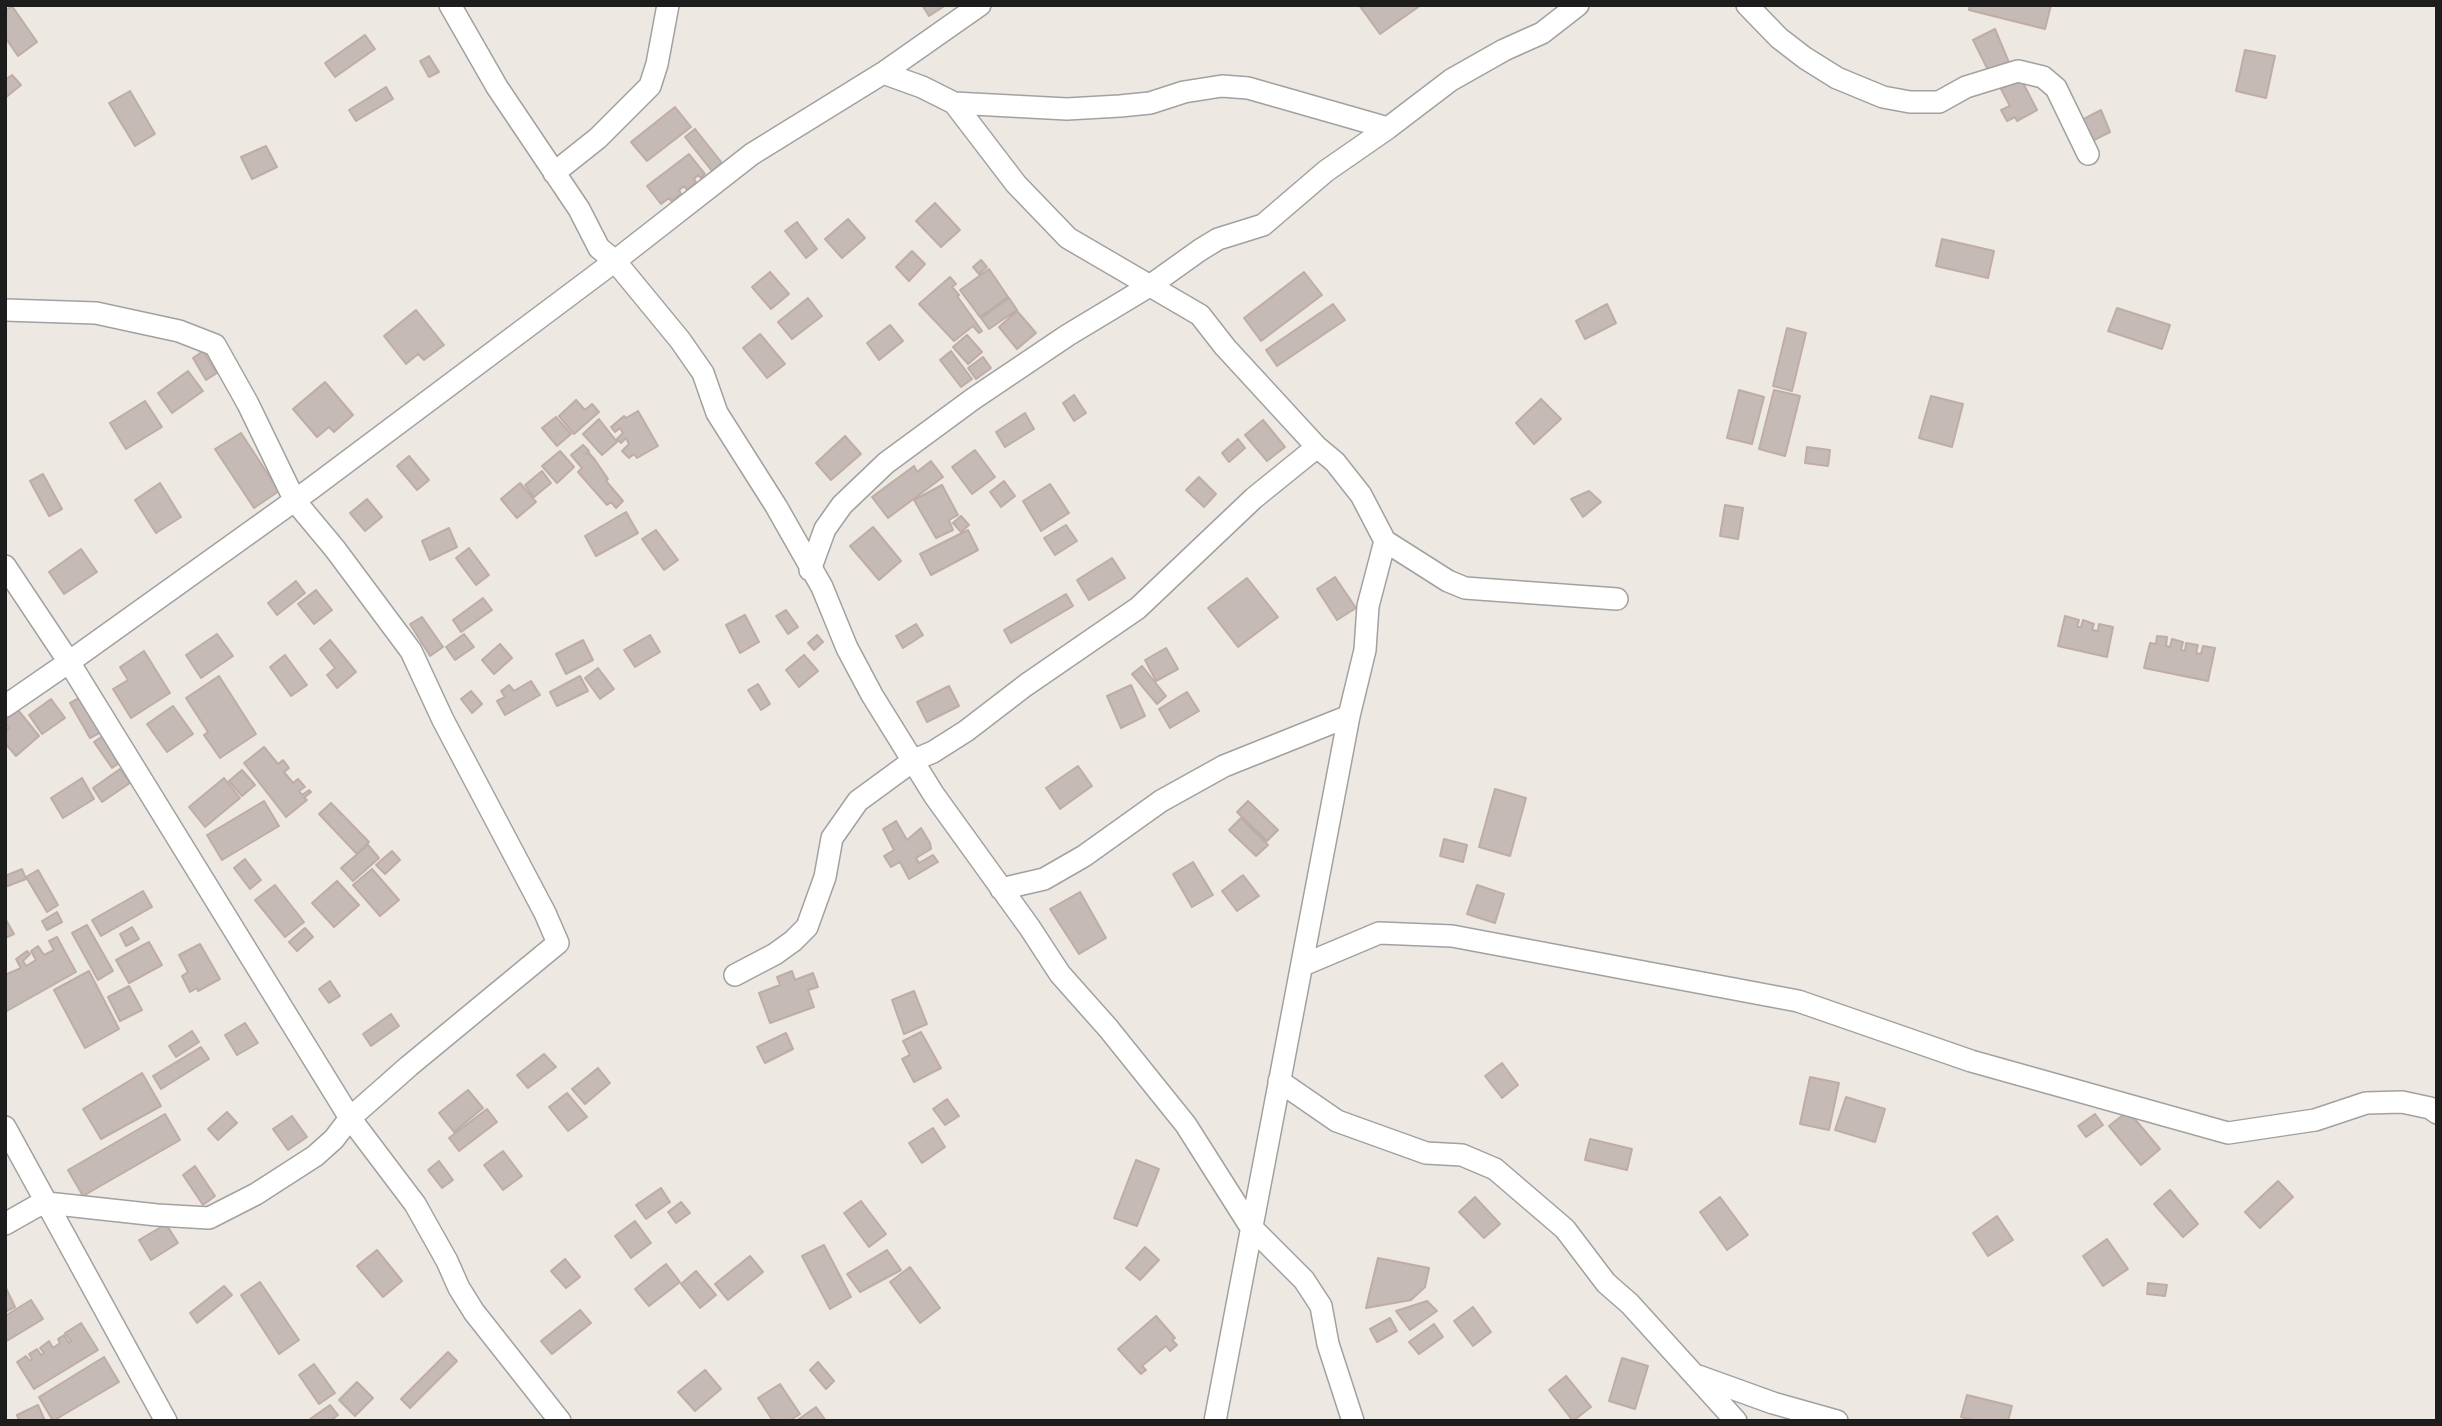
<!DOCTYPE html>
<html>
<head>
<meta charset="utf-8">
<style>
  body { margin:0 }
  #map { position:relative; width:2442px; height:1426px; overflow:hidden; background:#eee8e2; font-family:"Exo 2",sans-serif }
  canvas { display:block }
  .frame { position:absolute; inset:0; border:7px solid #1d1d1d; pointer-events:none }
</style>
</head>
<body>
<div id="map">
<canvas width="2442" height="1426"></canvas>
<div class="frame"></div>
</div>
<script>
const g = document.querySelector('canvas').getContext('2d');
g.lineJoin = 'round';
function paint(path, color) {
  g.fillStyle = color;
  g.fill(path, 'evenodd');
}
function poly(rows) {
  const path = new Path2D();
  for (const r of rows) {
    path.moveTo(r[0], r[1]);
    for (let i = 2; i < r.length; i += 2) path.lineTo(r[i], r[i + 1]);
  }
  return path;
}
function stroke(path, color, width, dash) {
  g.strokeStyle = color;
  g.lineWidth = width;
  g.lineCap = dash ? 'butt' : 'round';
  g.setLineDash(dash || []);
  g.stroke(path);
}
const building = poly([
  [922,5,946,5,929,16,922,5],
  [1359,5,1421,5,1380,34,1359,5],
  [1970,5,2051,5,2045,29,1969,10,1970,5],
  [12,6,37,42,18,56,5,37,5,11,12,6],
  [1995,29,2010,65,1989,72,1973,40,1995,29],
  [365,35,375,49,335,77,325,63,365,35],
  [2245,50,2275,56,2266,98,2236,91,2245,50],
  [429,56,439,72,429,77,420,61,429,56],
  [12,75,21,85,5,98,5,80,12,75],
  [2021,79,2037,110,2017,121,2015,117,2007,121,2001,110,2010,106,2001,89,2021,79],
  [386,87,393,99,356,121,349,110,386,87],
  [130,91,155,134,135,146,109,103,130,91],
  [675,107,691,127,647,161,631,142,675,107],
  [2101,110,2110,132,2090,142,2080,121,2101,110],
  [695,129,722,163,712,171,685,137,695,129],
  [266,146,277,167,252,179,241,157,266,146],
  [689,154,705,174,701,178,698,175,694,179,696,182,687,190,684,186,679,190,681,194,671,201,669,198,661,204,647,186,689,154],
  [935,203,960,230,941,247,916,221,935,203],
  [848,219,865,238,842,258,825,239,848,219],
  [797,222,817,249,806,258,785,231,797,222],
  [1942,239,1994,251,1988,278,1936,266,1942,239],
  [912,251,925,264,909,281,896,267,912,251],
  [981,260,987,267,979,274,973,267,981,260],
  [989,269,1008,297,980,317,960,290,989,269],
  [770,272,789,294,771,309,752,287,770,272],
  [1304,272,1322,295,1261,341,1244,318,1304,272],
  [950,277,956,284,952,287,959,295,957,296,982,331,979,333,973,326,954,341,919,304,950,277],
  [808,298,822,316,792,339,778,322,808,298],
  [1009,298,1017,310,989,329,981,318,1009,298],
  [1333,304,1345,320,1277,366,1266,350,1333,304],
  [1607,304,1616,323,1585,339,1576,321,1607,304],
  [2117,308,2170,325,2162,349,2108,331,2117,308],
  [416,310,444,345,424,360,418,354,406,364,384,336,416,310],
  [1017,311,1036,333,1017,349,999,327,1017,311],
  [890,325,903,341,879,360,867,343,890,325],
  [1787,328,1806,333,1792,391,1773,386,1787,328],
  [760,334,785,364,767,378,743,348,760,334],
  [967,335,982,352,968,364,953,347,967,335],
  [203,351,217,373,206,380,193,358,203,351],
  [951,351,972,379,961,387,940,360,951,351],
  [983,357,991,368,976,379,968,368,983,357],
  [188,371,203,391,172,413,158,393,188,371],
  [325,382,353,415,334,432,329,427,317,437,293,409,325,382],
  [1739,390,1764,397,1752,444,1727,438,1739,390],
  [1774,390,1800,396,1785,456,1759,449,1774,390],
  [1074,395,1086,413,1074,421,1063,403,1074,395],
  [1931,396,1963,404,1952,447,1919,438,1931,396],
  [1541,399,1561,419,1534,444,1516,423,1541,399],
  [576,400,585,410,592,404,599,412,574,434,559,416,576,400],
  [145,401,162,427,126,449,110,423,145,401],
  [638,411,658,446,637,458,634,454,629,458,622,451,629,444,626,438,621,443,617,439,623,433,620,428,615,432,611,427,624,416,626,418,638,411],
  [1025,413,1034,429,1005,447,996,432,1025,413],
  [556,417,571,434,557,446,542,428,556,417],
  [599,419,617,442,602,455,583,434,599,419],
  [1263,420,1285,447,1267,461,1245,435,1263,420],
  [241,433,279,491,254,508,215,449,241,433],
  [845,436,861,454,831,480,816,463,845,436],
  [1238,439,1245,448,1229,462,1222,453,1238,439],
  [583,445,589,451,586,454,589,453,595,460,608,479,606,481,623,501,616,508,611,502,607,505,578,472,582,468,571,455,583,445],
  [1807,447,1830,450,1828,466,1805,463,1807,447],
  [975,450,995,477,972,494,952,467,975,450],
  [560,451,574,467,557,483,542,466,560,451],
  [409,456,429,480,417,490,397,466,409,456],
  [931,461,943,477,888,518,872,497,914,466,917,472,931,461],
  [542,471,551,483,534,497,525,485,542,471],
  [43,474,62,509,49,516,30,481,43,474],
  [1199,477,1216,494,1204,507,1186,490,1199,477],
  [1004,481,1015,496,1001,507,990,492,1004,481],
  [160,483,181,517,156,533,135,500,160,483],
  [520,483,536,502,517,518,501,499,520,483],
  [1050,484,1069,513,1041,531,1023,501,1050,484],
  [942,485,958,515,949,520,953,530,936,538,914,500,942,485],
  [1589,491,1601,502,1583,517,1571,499,1589,491],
  [367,499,382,517,365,531,350,513,367,499],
  [1725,505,1743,508,1738,539,1720,536,1725,505],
  [626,512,638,533,596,556,585,536,626,512],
  [961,516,969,525,961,532,953,523,961,516],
  [1066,525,1077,541,1055,555,1044,538,1066,525],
  [873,527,901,561,879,580,850,546,873,527],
  [449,528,457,547,430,560,422,541,449,528],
  [656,530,678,560,664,570,642,539,656,530],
  [968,530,978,550,931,575,920,554,968,530],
  [469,548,489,575,476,585,456,558,469,548],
  [81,549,97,572,64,594,49,572,81,549],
  [1112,558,1125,578,1089,600,1077,580,1112,558],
  [1335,577,1356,608,1337,620,1317,589,1335,577],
  [1247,578,1278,617,1238,647,1208,608,1247,578],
  [296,581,305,593,277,615,268,603,296,581],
  [316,590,332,610,314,624,298,604,316,590],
  [1066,594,1073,606,1011,643,1004,630,1066,594],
  [483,598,492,610,461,632,453,620,483,598],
  [786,610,798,627,788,634,776,616,786,610],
  [745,615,759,642,740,653,726,625,745,615],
  [2065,616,2079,620,2077,627,2081,627,2083,620,2094,624,2092,630,2098,631,2099,624,2113,627,2107,657,2058,646,2065,616],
  [422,617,443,647,430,656,410,624,422,617],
  [916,624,923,635,903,648,896,636,916,624],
  [217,634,233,656,201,678,186,655,217,634],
  [464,634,474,647,455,660,446,647,464,634],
  [650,635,660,652,635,667,624,650,650,635],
  [817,635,823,642,814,650,808,643,817,635],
  [2157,636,2167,637,2166,646,2170,647,2172,639,2183,642,2181,650,2185,651,2186,643,2198,645,2196,653,2201,654,2203,646,2215,648,2208,681,2144,668,2150,643,2156,644,2157,636],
  [330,640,356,672,337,688,327,675,335,668,320,649,330,640],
  [583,640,593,660,566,674,556,654,583,640],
  [500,644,512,658,494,674,482,660,500,644],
  [1166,648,1178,669,1156,681,1145,660,1166,648],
  [144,651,170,693,131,718,113,689,128,680,120,667,144,651],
  [285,655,307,685,291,696,270,667,285,655],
  [804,655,818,671,799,687,786,670,804,655],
  [1142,666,1166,696,1157,704,1132,674,1142,666],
  [598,668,614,689,600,699,585,678,598,668],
  [219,676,256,734,220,758,204,735,208,732,186,698,219,676],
  [580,676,588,691,557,706,550,692,580,676],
  [531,681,540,695,505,715,497,701,505,697,501,691,509,685,514,691,531,681],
  [758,684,770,704,761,710,748,690,758,684],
  [1131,685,1145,716,1121,728,1107,696,1131,685],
  [949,686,959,706,927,722,917,702,949,686],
  [471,691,482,704,472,713,461,699,471,691],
  [1187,692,1199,711,1170,728,1159,709,1187,692],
  [83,696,103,731,90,738,70,703,83,696],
  [51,699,65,718,42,734,29,715,51,699],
  [173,706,193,734,167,752,147,724,173,706],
  [18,710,39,736,16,756,5,743,5,730,9,728,5,721,18,710],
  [104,735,122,761,112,768,94,742,104,735],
  [264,747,278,764,283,760,289,768,284,772,293,783,298,779,305,787,299,791,302,795,309,790,311,792,304,798,307,800,286,817,244,763,264,747],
  [1078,766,1092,786,1060,809,1046,788,1078,766],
  [120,769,130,783,102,802,93,788,120,769],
  [242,770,255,785,242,796,229,781,242,770],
  [82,778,94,799,63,818,51,798,82,778],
  [224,778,240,798,205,827,189,807,224,778],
  [1495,789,1526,798,1510,856,1479,847,1495,789],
  [264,801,279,826,222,860,207,835,264,801],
  [1248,801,1278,830,1267,841,1237,812,1248,801],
  [331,803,369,842,357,854,319,814,331,803],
  [1241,818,1268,845,1256,856,1229,830,1241,818],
  [896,821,907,840,921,828,930,843,931,849,916,858,919,863,933,855,938,862,909,879,900,862,891,867,884,856,894,850,883,829,896,821],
  [1444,839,1467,845,1463,862,1440,856,1444,839],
  [368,845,379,858,353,881,341,868,368,845],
  [392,851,400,860,385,874,376,865,392,851],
  [245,859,261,880,250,889,234,868,245,859],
  [1193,862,1213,895,1192,907,1173,874,1193,862],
  [22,869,26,879,5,887,5,876,22,869],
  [372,869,399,900,380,916,353,885,372,869],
  [38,870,58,905,47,912,26,877,38,870],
  [1243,875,1259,896,1237,911,1222,891,1243,875],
  [337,881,359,905,334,927,312,903,337,881],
  [275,885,304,922,285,937,255,900,275,885],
  [1477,885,1504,894,1495,923,1467,914,1477,885],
  [143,891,152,907,101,936,92,920,143,891],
  [1080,892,1106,938,1079,954,1050,909,1080,892],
  [57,912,62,922,47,930,42,921,57,912],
  [5,918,14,934,5,938,5,918],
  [87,925,113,971,98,980,72,933,87,925],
  [132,927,139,939,126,946,120,934,132,927],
  [305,928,313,937,297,951,289,942,305,928],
  [57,937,76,972,5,1012,5,975,21,968,16,959,27,951,30,954,23,961,26,966,36,960,31,951,38,946,44,955,54,950,49,941,57,937],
  [149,942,162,965,129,983,116,960,149,942],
  [200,944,220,979,198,991,197,988,190,992,182,976,188,972,179,955,200,944],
  [89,971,119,1029,85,1048,54,990,89,971],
  [792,971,795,980,813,973,818,987,808,990,814,1007,770,1023,759,993,780,985,777,977,792,971],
  [330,981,340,996,329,1003,319,989,330,981],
  [129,986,142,1010,120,1021,108,997,129,986],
  [914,991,927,1024,904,1034,892,1000,914,991],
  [391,1014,399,1026,371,1046,363,1034,391,1014],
  [245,1023,258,1043,237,1055,225,1035,245,1023],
  [192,1031,199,1042,176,1057,169,1046,192,1031],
  [921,1032,941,1068,914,1082,902,1059,910,1055,903,1041,921,1032],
  [786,1033,793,1049,765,1063,757,1047,786,1033],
  [201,1047,209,1059,161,1089,153,1076,201,1047],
  [544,1054,556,1067,528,1088,517,1075,544,1054],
  [1502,1063,1518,1085,1502,1098,1485,1076,1502,1063],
  [598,1068,610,1083,585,1104,572,1089,598,1068],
  [142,1073,161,1106,101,1139,83,1109,142,1073],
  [1810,1077,1839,1083,1829,1130,1800,1124,1810,1077],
  [468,1090,483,1108,454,1132,439,1113,468,1090],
  [567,1093,587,1117,568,1131,549,1107,567,1093],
  [1846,1097,1885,1109,1875,1142,1835,1130,1846,1097],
  [947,1099,959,1116,945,1125,933,1109,947,1099],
  [487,1109,497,1122,459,1151,449,1138,487,1109],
  [2128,1111,2160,1149,2141,1165,2109,1126,2128,1111],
  [227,1112,237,1123,218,1140,208,1129,227,1112],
  [165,1114,180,1140,83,1196,68,1170,165,1114],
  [2095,1114,2103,1125,2086,1137,2078,1126,2095,1114],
  [292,1116,307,1137,288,1150,273,1129,292,1116],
  [933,1128,945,1147,922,1163,909,1143,933,1128],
  [1590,1139,1632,1149,1627,1170,1585,1160,1590,1139],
  [503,1151,522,1176,503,1190,484,1165,503,1151],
  [1136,1160,1159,1169,1137,1226,1114,1218,1136,1160],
  [439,1161,453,1180,442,1188,428,1170,439,1161],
  [195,1166,215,1196,203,1205,183,1175,195,1166],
  [2278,1181,2293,1197,2260,1228,2245,1212,2278,1181],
  [661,1188,670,1202,646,1219,636,1205,661,1188],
  [2170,1190,2198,1224,2183,1237,2154,1204,2170,1190],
  [1475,1197,1500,1224,1484,1238,1459,1212,1475,1197],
  [1720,1197,1748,1235,1727,1250,1700,1212,1720,1197],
  [861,1201,886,1234,869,1247,844,1213,861,1201],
  [681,1202,690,1213,676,1223,668,1212,681,1202],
  [1997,1216,2013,1240,1988,1256,1973,1233,1997,1216],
  [635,1221,651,1243,631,1258,615,1236,635,1221],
  [166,1224,178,1243,151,1260,139,1240,166,1224],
  [2107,1239,2128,1269,2103,1286,2083,1256,2107,1239],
  [824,1245,851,1297,830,1309,802,1256,824,1245],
  [1145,1247,1159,1260,1140,1280,1126,1268,1145,1247],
  [377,1250,402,1281,383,1297,357,1266,377,1250],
  [887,1250,901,1270,860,1292,847,1274,887,1250],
  [750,1256,763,1272,728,1300,715,1284,750,1256],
  [1378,1258,1429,1268,1425,1287,1411,1300,1366,1308,1378,1258],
  [565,1259,580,1277,566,1288,551,1271,565,1259],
  [666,1264,680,1282,649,1306,635,1289,666,1264],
  [910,1267,940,1308,920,1323,890,1282,910,1267],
  [696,1271,716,1295,700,1308,681,1284,696,1271],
  [260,1282,299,1340,279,1354,241,1295,260,1282],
  [2148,1283,2167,1285,2165,1296,2147,1294,2148,1283],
  [5,1286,15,1307,5,1312,5,1286],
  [224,1286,232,1295,197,1323,190,1313,224,1286],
  [31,1300,43,1319,5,1342,5,1316,31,1300],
  [1427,1301,1437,1311,1410,1330,1396,1311,1427,1301],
  [1473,1307,1491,1332,1473,1346,1454,1321,1473,1307],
  [580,1310,591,1323,552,1354,541,1341,580,1310],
  [1156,1316,1175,1338,1172,1340,1177,1345,1170,1351,1166,1346,1142,1366,1146,1370,1141,1374,1118,1349,1156,1316],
  [1390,1318,1397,1331,1377,1342,1370,1329,1390,1318],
  [81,1323,98,1350,34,1389,17,1362,26,1356,30,1361,32,1359,29,1354,37,1349,41,1355,44,1353,40,1348,49,1341,53,1348,60,1343,58,1339,64,1335,69,1343,71,1341,65,1333,81,1323],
  [1434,1324,1443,1337,1419,1354,1409,1342,1434,1324],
  [448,1352,457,1361,410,1408,401,1399,448,1352],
  [104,1357,119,1382,53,1421,39,1397,104,1357],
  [1622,1358,1648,1366,1635,1409,1609,1401,1622,1358],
  [818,1362,834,1381,826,1389,810,1370,818,1362],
  [314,1364,335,1393,319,1404,299,1375,314,1364],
  [705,1370,721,1389,695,1411,678,1392,705,1370],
  [1566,1376,1591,1407,1573,1421,1549,1390,1566,1376],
  [357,1382,373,1398,355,1416,339,1400,357,1382],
  [780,1384,800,1414,789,1421,773,1421,758,1398,780,1384],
  [1967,1395,2012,1406,2008,1421,1976,1421,1961,1417,1967,1395],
  [38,1405,45,1421,19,1421,17,1415,38,1405],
  [330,1405,338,1415,330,1421,311,1421,310,1419,330,1405],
  [816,1407,826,1421,796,1421,816,1407]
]);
const street = poly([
  [450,5,497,87,579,209,599,248,615,261,680,340,703,373,717,413,776,506,822,587,847,648,872,695,934,795,1030,928,1060,974,1108,1028,1186,1125,1250,1226,1304,1280,1321,1306,1328,1344,1353,1421],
  [1747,5,1779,38,1805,58,1837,78,1883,97,1910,102,1939,102,1966,87,2018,71,2043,77,2056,88,2088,154],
  [883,73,922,87,954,103,1016,184,1068,238,1200,315,1225,347,1317,447,1335,462,1361,495,1385,541,1448,581,1465,588,1617,599],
  [954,103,1067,109,1120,106,1150,103,1184,92,1222,86,1248,88,1388,128],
  [554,173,598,138,650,86,657,64,668,5],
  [5,310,96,313,179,331,215,345,248,404,295,501,335,549,411,651,443,720,545,913,558,943,409,1066,350,1118,334,1139,315,1156,256,1194,209,1218,157,1215,47,1203,35,1207,5,1224],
  [5,566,69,662,350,1118,415,1204,447,1261,459,1288,474,1312,560,1421],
  [810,570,825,529,842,505,886,463,973,399,1068,335,1151,285,1200,250,1218,239,1263,225,1326,171,1388,128,1451,80,1504,50,1542,33,1578,5],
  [5,706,69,662,312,488,615,261,752,154,883,73,980,5],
  [1349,716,1365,650,1368,606,1385,541],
  [1001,889,1044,879,1084,856,1161,801,1224,766,1349,716,1215,1421],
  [1303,965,1379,933,1452,936,1798,1001,1971,1061,2228,1133,2315,1120,2366,1103,2402,1102,2430,1108,2437,1113],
  [735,975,775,954,793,941,807,927,825,877,832,838,858,801,914,760,933,752,966,731,1026,685,1138,608,1254,498,1317,447],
  [1279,1081,1337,1121,1426,1153,1462,1155,1495,1169,1565,1229,1606,1283,1630,1304,1736,1421],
  [5,1127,166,1421],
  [1698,1376,1773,1403,1837,1421]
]);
paint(building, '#c5bab6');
stroke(building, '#bfada5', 2);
stroke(street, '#a1a1a1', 24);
stroke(street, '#fff', 21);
</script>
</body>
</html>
